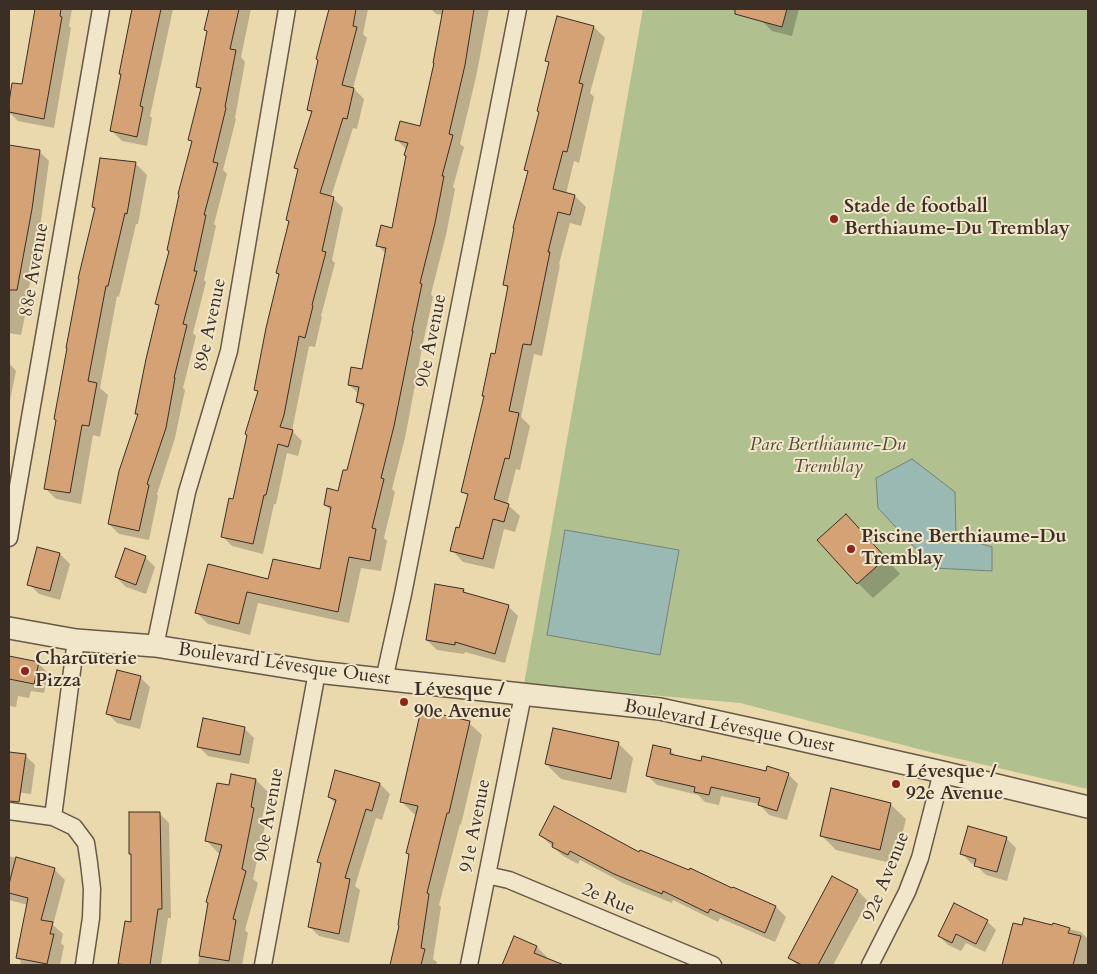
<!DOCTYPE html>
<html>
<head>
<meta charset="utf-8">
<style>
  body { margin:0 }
  #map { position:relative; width:1097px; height:974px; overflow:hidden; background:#ebd9ae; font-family:Cardo,serif }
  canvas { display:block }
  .frame { position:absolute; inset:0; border:10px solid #3b2e25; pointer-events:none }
</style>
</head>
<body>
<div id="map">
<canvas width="1097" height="974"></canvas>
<div class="frame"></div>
</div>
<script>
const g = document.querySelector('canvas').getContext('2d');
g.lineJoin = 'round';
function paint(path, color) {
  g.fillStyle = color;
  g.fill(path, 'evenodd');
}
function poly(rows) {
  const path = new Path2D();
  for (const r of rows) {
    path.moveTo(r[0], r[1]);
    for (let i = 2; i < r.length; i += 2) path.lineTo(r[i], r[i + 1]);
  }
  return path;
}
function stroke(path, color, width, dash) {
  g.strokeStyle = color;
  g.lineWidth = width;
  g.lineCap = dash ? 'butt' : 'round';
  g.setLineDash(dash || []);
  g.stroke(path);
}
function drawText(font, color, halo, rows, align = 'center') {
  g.font = font + ' Cardo,serif';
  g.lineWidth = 4;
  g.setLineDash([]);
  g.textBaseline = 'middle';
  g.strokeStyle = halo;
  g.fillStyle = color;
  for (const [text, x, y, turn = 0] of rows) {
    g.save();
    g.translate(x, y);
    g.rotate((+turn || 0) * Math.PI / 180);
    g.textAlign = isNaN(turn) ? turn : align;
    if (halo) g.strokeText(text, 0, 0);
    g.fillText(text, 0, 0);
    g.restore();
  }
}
const green = poly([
  [643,9,1088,9,1088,789,934,753,740,703,524,684]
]);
const water = poly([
  [912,459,955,492,956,536,992,547,992,571,934,568,878,508,876,478,912,459],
  [565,530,679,550,660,655,547,635,565,530]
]);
const shadow = poly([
  [35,9,72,9,69,26,71,28,54,128,18,121,9,112,13,84,23,86],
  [132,9,173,9,150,116,152,118,147,146,122,141,112,131,131,21,129,19],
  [210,9,251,9,241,57,245,62,235,118,236,119,223,170,227,174,214,224,216,226,204,280,206,282,193,333,196,336,183,388,185,390,175,438,157,494,158,496,149,540,119,534,109,524,139,415,137,413,160,307,157,304,170,252,168,250,193,143,190,139,201,90,198,86,208,32,206,30],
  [330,9,368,9,363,34,367,38,353,88,364,99,357,129,353,128,331,197,333,198,343,208,332,260,335,263,321,316,322,317,315,347,309,346,292,431,302,441,298,456,287,453,276,504,274,504,263,554,232,546,222,536,234,501,259,393,256,390,280,276,277,273,290,222,299,170,296,168,312,114,308,110,319,61,317,59],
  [431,9,489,9,476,77,460,144,464,147,453,187,455,189,446,235,431,294,433,297,423,343,405,438,392,489,395,492,384,538,387,541,381,571,361,568,349,623,258,603,250,635,208,624,197,613,269,581,321,571,332,512,325,505,339,492,348,472,364,408,357,402,359,394,349,385,363,371,386,254,378,245,393,229,407,150,396,139,421,128,435,64,443,15,436,14],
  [765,9,799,9,792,36,772,31,762,21],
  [594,27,605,38,590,93,594,97,579,163,574,161,566,194,575,196,586,207,581,226,570,223,559,264,560,265,542,356,534,354,521,417,530,426,520,470,516,469,507,504,520,516,515,532,504,529,494,569,463,562,452,550,460,530,469,497,463,492,496,355,509,289,504,285,529,173,526,170,540,112,550,64,547,61],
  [9,147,39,151,49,161,41,220,28,294,29,296,21,335,9,333],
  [136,164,147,175,138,224,136,224,119,297,117,296,100,388,108,395,100,437,93,435,81,504,56,499,45,488,96,210,93,207],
  [9,363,16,371,9,405],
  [861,531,900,574,873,598,858,583],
  [60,554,70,564,60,600,39,594,29,584],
  [145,557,155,567,146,594,126,587,116,577],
  [463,590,467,594,508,606,518,616,505,663,465,652,464,654,437,650,427,640],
  [9,657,38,663,48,673,44,693,31,691,29,698,18,696,16,707,9,706],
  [140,677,150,687,140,729,117,723,107,713],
  [469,723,482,735,461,825,460,824,439,905,441,907,433,959,437,962,436,965,391,965,400,926,410,855,408,853,417,814,414,814,401,801],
  [244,728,254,738,249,764,208,756,198,746],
  [618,743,633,758,626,793,561,779,546,764],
  [670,750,677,757,767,772,788,774,798,784,787,820,769,815,759,804,721,796,719,805,705,802,698,795,657,785,647,775],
  [9,753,25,755,35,765,31,794,9,791],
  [336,772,380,784,390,794,382,820,376,818,355,886,360,890,349,943,319,936,309,926,322,865,318,862,336,804,329,797],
  [232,775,256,780,268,792,262,818,266,821,253,879,258,883,245,930,248,933,242,965,198,965,209,904,221,853,218,853,207,841,230,786],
  [890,804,906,819,895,864,836,850,821,835],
  [159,813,169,823,171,918,168,918,161,965,120,965,126,922,132,923,132,855,131,854],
  [540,835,639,854,733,889,776,907,786,917,775,942,720,918,718,922,673,900,672,903,625,884,580,860,578,864,563,856],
  [1006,838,1016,848,1007,881,986,875,976,865,971,863,961,853],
  [9,856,54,869,65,880,53,925,63,934,61,943,64,946,60,965,20,965,21,961,17,958,28,905,9,900],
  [858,891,868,901,833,965,797,965,790,958],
  [987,921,996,930,985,952,966,943,961,951,948,945,939,936],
  [1014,925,1053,927,1054,925,1081,932,1088,939,1088,965,1004,965],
  [515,938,537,947,547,957,546,959,561,965,504,965,503,964]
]);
const building = poly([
  [35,9,61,9,60,16,62,17,44,119,9,112,9,102,12,83,22,84,35,9],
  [132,9,161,9,140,106,143,107,137,137,110,131,121,74,119,74,132,9],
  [209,9,239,9,230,49,236,50,225,107,226,108,213,162,218,163,204,215,206,215,194,271,197,271,183,324,187,325,174,378,175,378,166,428,147,484,149,485,139,531,108,524,119,471,138,414,135,414,146,359,159,305,155,304,169,251,167,250,179,195,178,194,192,141,188,140,201,88,196,87,207,31,204,30,209,9],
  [329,9,356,9,353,26,357,27,342,85,354,88,347,119,343,118,320,193,334,197,322,251,326,252,312,305,313,306,305,338,299,336,284,415,280,427,293,430,288,447,278,444,266,495,264,495,253,544,221,537,229,498,233,499,247,435,245,434,258,391,254,390,266,328,279,274,276,273,289,221,286,220,298,169,294,168,312,111,307,110,318,60,316,59,329,9],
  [443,9,474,9,465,65,449,134,453,135,442,176,444,176,435,223,420,283,422,284,412,331,413,331,394,426,381,478,384,479,372,528,376,529,370,561,349,557,338,612,247,592,239,624,195,613,208,564,268,579,273,559,320,569,331,507,324,505,327,488,338,491,343,470,347,470,364,404,356,402,359,387,348,385,351,367,362,369,386,248,376,246,381,225,392,228,406,156,404,155,408,143,395,140,400,121,420,126,434,63,433,63,443,9],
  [735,9,787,9,782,27,735,14,735,9],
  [557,16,594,26,579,83,583,84,567,152,563,151,553,189,575,195,570,215,558,212,548,252,550,252,531,345,523,344,509,411,519,413,509,459,505,458,494,499,509,504,504,522,493,519,483,559,450,551,456,527,459,528,468,494,461,492,484,396,482,396,491,353,495,354,508,286,503,285,514,228,513,228,528,171,524,170,539,112,537,111,549,62,545,61,557,16],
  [9,145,40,150,32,209,17,290,9,290,9,145],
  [100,158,136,162,127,214,125,213,108,286,106,286,88,381,97,383,89,426,82,425,70,493,44,489,56,420,54,419,67,348,66,348,79,279,78,279,95,208,92,207,100,158],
  [846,514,886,558,857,584,817,540,846,514],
  [37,547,60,553,50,591,27,585,37,547],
  [125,548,146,556,136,585,115,577,125,548],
  [435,584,464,589,463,592,509,605,495,654,455,642,455,645,426,640,435,584],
  [9,656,39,662,34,684,9,679,9,656],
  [117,670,141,676,130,720,106,714,117,670],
  [421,710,470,721,449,813,447,813,427,893,429,894,421,948,425,949,421,965,390,965,399,926,398,925,409,854,406,853,418,806,400,802,421,710],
  [203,718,245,727,240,755,197,747,203,718],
  [553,728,619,742,611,779,545,764,553,728],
  [653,745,671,749,670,754,701,761,702,756,766,771,767,766,789,773,777,811,758,805,760,798,711,787,709,795,694,792,695,787,646,776,653,745],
  [9,752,26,754,19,802,9,801,9,752],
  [335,770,380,783,372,811,366,809,345,878,350,879,339,934,308,927,321,863,317,862,336,800,328,797,335,770],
  [231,774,256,779,251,807,254,808,242,869,246,871,233,919,236,920,229,961,199,956,208,903,206,902,222,845,205,841,217,783,229,785,231,774],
  [831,788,891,803,880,850,820,836,831,788],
  [554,806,639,852,640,850,689,870,690,868,732,888,733,887,776,906,765,933,710,909,708,913,663,891,662,894,614,874,570,851,568,855,552,847,553,843,539,835,554,806],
  [129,812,160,812,162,909,158,909,150,965,128,965,118,964,125,921,131,922,131,854,129,854,129,812],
  [968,826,1007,837,997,872,974,866,976,859,960,854,968,826],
  [16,857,55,868,41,920,53,922,50,934,54,934,47,964,16,958,28,898,9,893,9,884,16,857],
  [832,876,858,890,818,965,802,965,788,958,832,876],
  [954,903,988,920,976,944,956,934,952,943,938,936,954,903],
  [1024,918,1052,925,1053,923,1070,928,1068,933,1081,936,1073,965,1002,965,1013,923,1022,925,1024,918],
  [514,936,537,946,534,953,564,965,502,965,514,936]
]);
const minor = poly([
  [9,538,101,9],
  [155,646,187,492,229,351,287,9],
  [384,680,403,594,518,9],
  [9,811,53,817,74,827,86,843,89,863,92,889,91,918,84,965],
  [53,817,76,640],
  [487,875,509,880,713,965],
  [263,965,317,672],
  [469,965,523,695],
  [870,965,907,892,920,858,942,772]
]);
const tertiary = poly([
  [9,628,76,640,155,646,317,672,660,709,783,736,942,772,1088,807]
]);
const markers = [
  [834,219,5,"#8f2418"],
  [851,549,5,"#8f2418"],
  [25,671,5,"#8f2418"],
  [404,702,5,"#8f2418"],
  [896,784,5,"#8f2418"]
];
const poiNames = [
  ["Stade de football",844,208],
  ["Berthiaume-Du Tremblay",844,230],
  ["Piscine Berthiaume-Du",861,538],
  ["Tremblay",861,560],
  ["Charcuterie",35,660],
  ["Pizza",35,682],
  ["Lévesque /",414,691],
  ["90e Avenue",414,713],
  ["Lévesque /",906,773],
  ["92e Avenue",906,795]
];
const streetNames = [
  ["88e Avenue",35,270,-80],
  ["89e Avenue",211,325,-78],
  ["90e Avenue",432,341,-79],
  ["Boulevard Lévesque Ouest",284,665,8],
  ["Boulevard Lévesque Ouest",729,727,11],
  ["90e Avenue",270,815,-80],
  ["91e Avenue",476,826,-79],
  ["92e Avenue",887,877,-68],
  ["2e Rue",608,900,23]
];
const parkNames = [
  ["Parc Berthiaume-Du",828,446],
  ["Tremblay",828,468]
];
paint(green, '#b1c08f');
paint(water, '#9bb9b3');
stroke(water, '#75817a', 1);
paint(shadow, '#0003');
paint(building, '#d4a274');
stroke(building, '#3b2e25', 1);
stroke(minor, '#675947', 19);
stroke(tertiary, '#675947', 24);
stroke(minor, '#f2e6ca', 16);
stroke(tertiary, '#f2e6ca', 21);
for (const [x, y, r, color] of markers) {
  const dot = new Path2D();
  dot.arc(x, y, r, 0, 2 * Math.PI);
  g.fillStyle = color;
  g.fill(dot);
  stroke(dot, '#f2e6ca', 2);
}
drawText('bold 19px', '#3b2e25', '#f2e6ca', poiNames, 'left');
drawText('19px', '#3b2e25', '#f2e6ca', streetNames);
drawText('italic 19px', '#534b3a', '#f2e6ca', parkNames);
</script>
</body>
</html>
